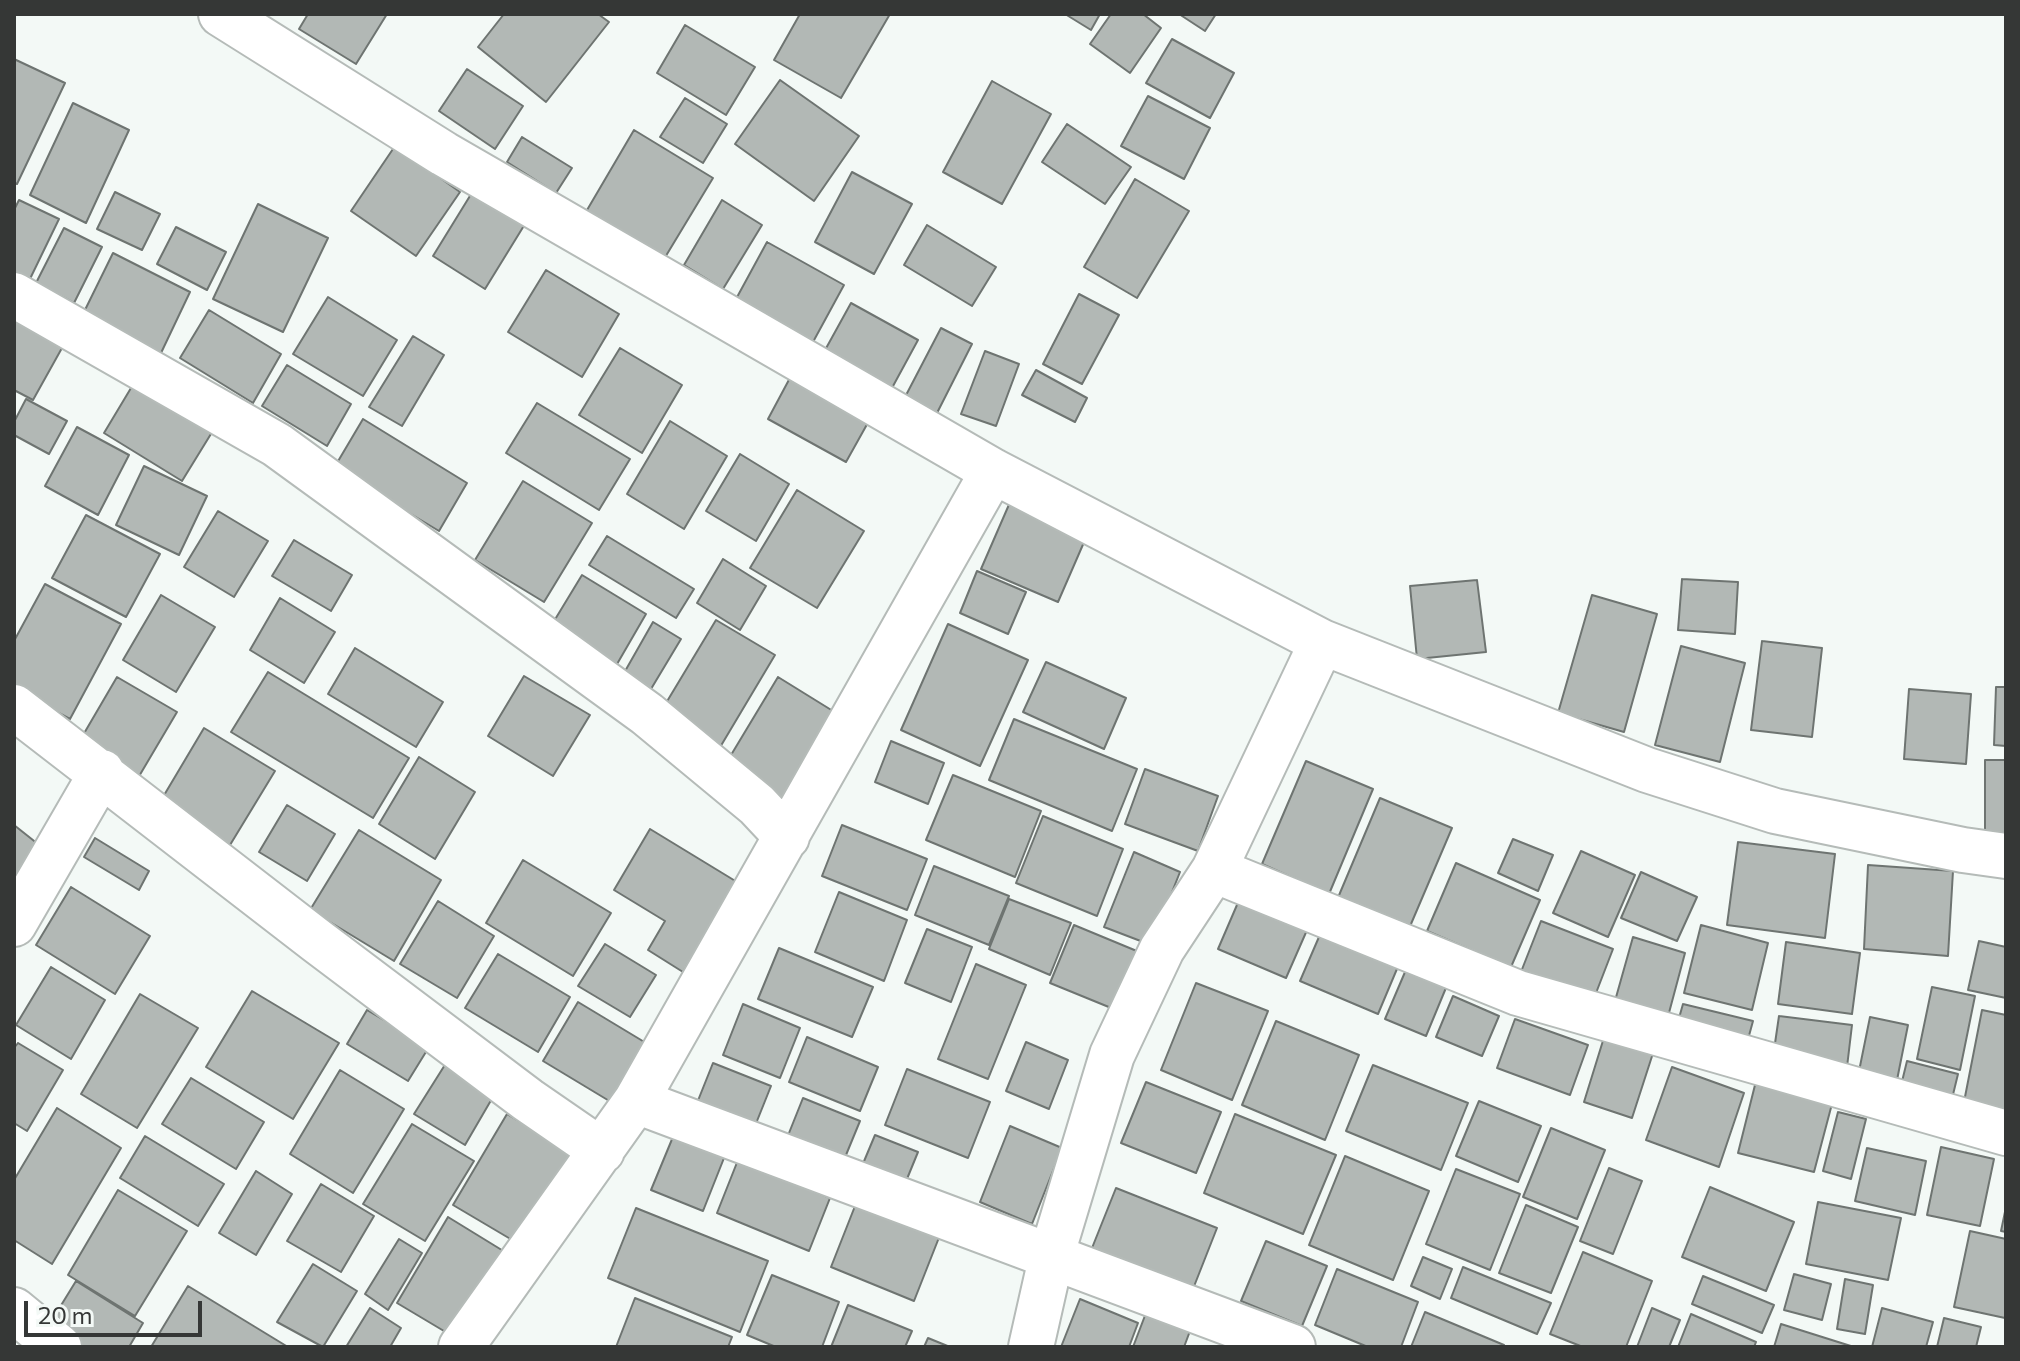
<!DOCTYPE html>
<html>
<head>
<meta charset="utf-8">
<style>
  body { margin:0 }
  #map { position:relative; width:2020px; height:1361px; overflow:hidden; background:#f3f9f6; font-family:Commissioner,sans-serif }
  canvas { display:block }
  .frame { position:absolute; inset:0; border:16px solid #353736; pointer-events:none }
  .scale { position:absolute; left:24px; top:1301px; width:178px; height:36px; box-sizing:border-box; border:4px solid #353736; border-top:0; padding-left:10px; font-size:24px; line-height:28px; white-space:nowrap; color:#353736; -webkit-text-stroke:6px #f3f9f6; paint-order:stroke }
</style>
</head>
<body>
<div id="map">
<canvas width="2020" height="1361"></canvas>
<div class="frame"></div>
<div class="scale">20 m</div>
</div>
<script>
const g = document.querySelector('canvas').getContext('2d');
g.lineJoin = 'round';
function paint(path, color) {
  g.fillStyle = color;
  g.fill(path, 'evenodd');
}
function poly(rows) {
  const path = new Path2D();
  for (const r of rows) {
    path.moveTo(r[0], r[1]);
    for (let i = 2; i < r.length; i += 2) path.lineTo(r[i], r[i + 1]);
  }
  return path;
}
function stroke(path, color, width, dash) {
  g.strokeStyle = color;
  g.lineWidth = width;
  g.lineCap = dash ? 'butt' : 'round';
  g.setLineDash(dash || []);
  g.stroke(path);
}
const building = poly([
  [308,14,387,14,356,64,299,29,308,14],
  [504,14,598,14,609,22,546,102,478,47,504,14],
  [800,14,890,14,841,98,774,60,800,14],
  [1065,14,1100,14,1091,30,1065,14],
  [1111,14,1143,14,1161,28,1130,73,1090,44,1111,14],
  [1179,14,1216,14,1205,31,1179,14],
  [685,25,755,67,726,115,657,73,685,25],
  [1172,39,1234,73,1210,118,1146,83,1172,39],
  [14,59,65,83,17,184,14,183,14,59],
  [467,69,523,106,495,149,439,111,467,69],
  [780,80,859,136,814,201,735,144,780,80],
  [992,81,1051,114,1002,204,943,172,992,81],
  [1148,96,1210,128,1184,179,1121,146,1148,96],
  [685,98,727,124,703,163,660,137,685,98],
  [73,103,129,130,86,223,30,195,73,103],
  [1067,124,1131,167,1105,204,1042,162,1067,124],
  [634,130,713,178,658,269,580,222,634,130],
  [522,137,572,168,556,193,507,162,522,137],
  [395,146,460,192,416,256,351,211,395,146],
  [852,172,912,204,874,274,815,242,852,172],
  [1135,179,1189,211,1137,298,1084,267,1135,179],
  [473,191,525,224,485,289,433,256,473,191],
  [115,192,160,214,142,250,97,229,115,192],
  [19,200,59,219,28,283,14,276,14,210,19,200],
  [722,200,762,225,723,289,684,265,722,200],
  [258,204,328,238,283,332,213,299,258,204],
  [927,225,996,267,972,306,904,265,927,225],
  [176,227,226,252,207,290,157,264,176,227],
  [64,228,102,247,74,303,36,283,64,228],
  [767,242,844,285,813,342,736,299,767,242],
  [113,253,190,292,161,353,83,314,113,253],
  [546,270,619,314,582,377,508,332,546,270],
  [1079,294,1119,315,1082,384,1043,364,1079,294],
  [14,296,72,330,33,400,14,390,14,296],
  [328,297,397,340,363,396,293,354,328,297],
  [851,303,918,340,886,399,819,361,851,303],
  [209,310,281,354,253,403,180,358,209,310],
  [941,328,972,344,936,415,904,399,941,328],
  [413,336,444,355,402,426,369,407,413,336],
  [620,348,682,385,642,453,579,415,620,348],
  [985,351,1019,364,996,426,961,414,985,351],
  [287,365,351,404,327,446,262,406,287,365],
  [143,368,222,416,182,481,104,433,143,368],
  [1036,370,1087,398,1075,422,1022,395,1036,370],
  [791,376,870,419,846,462,768,419,791,376],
  [26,399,67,421,49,454,14,435,14,422,26,399],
  [537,403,630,459,599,510,506,453,537,403],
  [363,419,467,483,439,531,334,468,363,419],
  [670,421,727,456,684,529,627,494,670,421],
  [77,427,129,455,98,515,45,486,77,427],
  [740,454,789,484,756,541,706,511,740,454],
  [144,466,207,496,179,555,116,525,144,466],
  [523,481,592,523,544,602,475,560,523,481],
  [797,490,864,531,817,608,750,568,797,490],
  [1011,500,1088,533,1058,602,981,569,1011,500],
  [218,511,268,541,234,597,184,567,218,511],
  [86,515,160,554,126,617,52,578,86,515],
  [607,536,694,589,676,618,589,565,607,536],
  [294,540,352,575,331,611,272,576,294,540],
  [723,559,766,586,740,630,697,603,723,559],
  [977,571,1026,592,1008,634,960,613,977,571],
  [582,575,646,614,613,671,548,631,582,575],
  [1682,579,1738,582,1735,634,1678,630,1682,579],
  [1477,580,1486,652,1417,659,1410,586,1477,580],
  [45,584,121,624,70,719,14,689,14,641,45,584],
  [161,595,215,627,176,692,123,660,161,595],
  [1592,595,1657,614,1624,732,1558,713,1592,595],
  [280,598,335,632,304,683,250,650,280,598],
  [716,620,775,655,719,749,660,713,716,620],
  [653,622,681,639,651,689,624,673,653,622],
  [948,624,1028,660,980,766,901,730,948,624],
  [1762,641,1822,648,1812,737,1751,730,1762,641],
  [1681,646,1745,663,1720,762,1655,745,1681,646],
  [355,648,443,702,416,747,328,694,355,648],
  [1046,662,1126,698,1104,749,1023,712,1046,662],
  [268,672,409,758,373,818,231,732,268,672],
  [524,676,590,715,553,776,488,736,524,676],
  [117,677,177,712,138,778,79,742,117,677],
  [778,677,841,716,789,804,725,765,778,677],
  [1996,687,2006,687,2006,746,1994,745,1996,687],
  [1909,689,1971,694,1966,764,1904,759,1909,689],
  [1014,719,1137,769,1112,831,989,780,1014,719],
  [204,728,275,771,230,845,160,802,204,728],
  [891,741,944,763,928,804,875,782,891,741],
  [419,757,475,792,435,859,379,824,419,757],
  [1985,760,2006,760,2006,833,1985,832,1985,760],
  [1306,761,1373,789,1329,894,1262,864,1306,761],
  [1145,769,1218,796,1198,851,1125,824,1145,769],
  [953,775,1041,811,1015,877,926,840,953,775],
  [1380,798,1452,828,1408,931,1337,900,1380,798],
  [287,805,335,834,307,881,259,852,287,805],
  [1043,816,1123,849,1097,916,1016,883,1043,816],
  [14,825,48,852,14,897,14,825],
  [842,825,927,859,907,910,822,876,842,825],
  [650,829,737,882,683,972,648,950,665,921,614,890,650,829],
  [359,830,441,880,394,961,310,910,359,830],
  [95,838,149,871,139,890,84,857,95,838],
  [1513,839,1553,855,1538,891,1498,873,1513,839],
  [1738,842,1835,854,1825,938,1727,925,1738,842],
  [1581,851,1635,875,1608,937,1553,913,1581,851],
  [1134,852,1180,872,1151,945,1104,927,1134,852],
  [523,860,611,913,573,976,486,923,523,860],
  [1456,863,1540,900,1511,967,1427,931,1456,863],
  [1868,865,1953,871,1948,956,1864,949,1868,865],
  [934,866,1009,896,989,945,915,915,934,866],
  [1641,872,1697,897,1677,941,1621,918,1641,872],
  [71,887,150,936,115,994,36,945,71,887],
  [1243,891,1311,921,1286,978,1218,949,1243,891],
  [839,892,907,920,884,981,815,952,839,892],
  [1009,899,1071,923,1050,975,989,949,1009,899],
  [438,901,494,936,457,998,400,964,438,901],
  [1541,921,1613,949,1591,1006,1519,977,1541,921],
  [1325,923,1402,957,1378,1014,1300,981,1325,923],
  [1074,925,1144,954,1121,1012,1050,983,1074,925],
  [1701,925,1768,943,1752,1010,1684,993,1701,925],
  [927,929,972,947,951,1002,905,983,927,929],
  [1633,937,1685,953,1666,1024,1613,1008,1633,937],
  [1979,941,2006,947,2006,998,1968,990,1979,941],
  [1786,942,1860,953,1852,1014,1778,1004,1786,942],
  [605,944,656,975,630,1017,578,986,605,944],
  [779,948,873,987,852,1037,758,999,779,948],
  [498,954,570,997,538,1052,465,1008,498,954],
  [976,964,1026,985,988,1079,938,1059,976,964],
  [1408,965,1448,983,1426,1036,1385,1019,1408,965],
  [51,967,105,1000,71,1059,16,1025,51,967],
  [1196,983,1268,1011,1232,1100,1161,1070,1196,983],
  [1932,987,1975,996,1960,1070,1917,1059,1932,987],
  [252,991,339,1043,293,1119,206,1067,252,991],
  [140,994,198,1028,137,1128,81,1094,140,994],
  [1453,996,1499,1016,1482,1056,1436,1037,1453,996],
  [578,1002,651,1046,616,1105,543,1061,578,1002],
  [743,1004,800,1028,780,1078,723,1055,743,1004],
  [1683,1004,1753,1021,1747,1043,1677,1025,1683,1004],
  [367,1010,429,1047,408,1081,347,1044,367,1010],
  [1982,1010,2006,1015,2006,1111,1964,1102,1982,1010],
  [1779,1016,1852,1025,1847,1067,1773,1057,1779,1016],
  [1870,1017,1908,1025,1895,1090,1857,1081,1870,1017],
  [1515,1019,1588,1045,1570,1095,1497,1068,1515,1019],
  [1276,1021,1359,1055,1325,1140,1242,1105,1276,1021],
  [1606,1031,1655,1047,1632,1118,1584,1102,1606,1031],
  [807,1037,878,1067,860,1111,789,1082,807,1037],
  [1026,1042,1068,1060,1049,1109,1006,1091,1026,1042],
  [18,1043,63,1070,27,1131,14,1123,14,1048,18,1043],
  [448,1060,497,1090,465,1145,414,1114,448,1060],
  [1907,1061,1958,1074,1949,1111,1898,1098,1907,1061],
  [713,1063,771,1086,753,1131,695,1108,713,1063],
  [1373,1065,1468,1103,1441,1170,1346,1131,1373,1065],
  [1672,1067,1744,1093,1719,1167,1646,1140,1672,1067],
  [907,1069,990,1102,968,1158,885,1125,907,1069],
  [340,1070,404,1109,353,1193,290,1154,340,1070],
  [191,1078,264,1122,236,1169,162,1124,191,1078],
  [1756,1081,1833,1100,1814,1172,1738,1153,1756,1081],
  [1146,1082,1221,1112,1196,1173,1121,1143,1146,1082],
  [803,1098,860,1121,839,1172,783,1148,803,1098],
  [1479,1101,1541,1126,1518,1182,1456,1156,1479,1101],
  [57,1108,121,1148,52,1264,14,1240,14,1180,57,1108],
  [1838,1112,1866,1119,1851,1179,1823,1171,1838,1112],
  [507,1114,578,1157,524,1247,453,1205,507,1114],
  [1235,1114,1336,1155,1303,1234,1204,1193,1235,1114],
  [412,1124,474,1161,425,1241,363,1204,412,1124],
  [1010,1126,1062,1148,1032,1224,980,1202,1010,1126],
  [1551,1128,1605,1150,1577,1219,1523,1197,1551,1128],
  [675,1132,726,1153,703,1211,651,1190,675,1132],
  [875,1135,918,1152,900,1196,857,1178,875,1135],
  [145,1136,224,1184,198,1226,120,1178,145,1136],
  [1941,1147,1994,1159,1980,1226,1927,1215,1941,1147],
  [1867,1148,1926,1161,1915,1215,1855,1201,1867,1148],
  [1345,1156,1429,1191,1393,1280,1309,1245,1345,1156],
  [738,1160,830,1198,809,1251,717,1213,738,1160],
  [1609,1168,1642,1181,1613,1254,1580,1241,1609,1168],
  [1456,1169,1520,1194,1490,1270,1426,1244,1456,1169],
  [256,1171,292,1194,256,1255,219,1233,256,1171],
  [321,1184,374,1216,341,1272,287,1241,321,1184],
  [1710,1187,1794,1222,1766,1291,1682,1257,1710,1187],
  [1116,1188,1217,1228,1191,1294,1090,1253,1116,1188],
  [118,1190,187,1231,135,1316,68,1275,118,1190],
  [857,1201,940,1235,914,1301,831,1267,857,1201],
  [1818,1202,1901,1218,1888,1280,1806,1264,1818,1202],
  [1526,1205,1578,1227,1551,1293,1499,1273,1526,1205],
  [2006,1207,2006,1232,2001,1231,2006,1207],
  [636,1208,768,1261,740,1332,608,1278,636,1208],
  [448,1217,505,1252,454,1337,397,1303,448,1217],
  [1970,1231,2006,1239,2005,1318,1954,1307,1970,1231],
  [399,1239,422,1253,388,1310,365,1294,399,1239],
  [1266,1241,1327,1266,1302,1326,1241,1301,1266,1241],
  [1583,1252,1652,1281,1626,1347,1583,1347,1550,1334,1583,1252],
  [1423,1257,1452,1269,1440,1299,1411,1286,1423,1257],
  [313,1264,357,1291,323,1347,277,1322,313,1264],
  [1463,1267,1551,1303,1537,1334,1451,1298,1463,1267],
  [1337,1269,1418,1302,1401,1347,1368,1347,1315,1325,1337,1269],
  [1794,1274,1831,1284,1822,1320,1784,1310,1794,1274],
  [772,1275,839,1302,822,1347,776,1347,747,1335,772,1275],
  [1703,1276,1774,1305,1762,1333,1692,1304,1703,1276],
  [1845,1279,1873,1285,1865,1334,1837,1329,1845,1279],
  [76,1281,143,1323,129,1347,67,1347,44,1333,76,1281],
  [188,1286,288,1347,151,1347,188,1286],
  [635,1298,732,1337,728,1347,616,1347,635,1298],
  [1080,1299,1138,1323,1129,1347,1061,1347,1080,1299],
  [848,1305,912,1331,905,1347,831,1347,848,1305],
  [370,1308,401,1328,390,1347,346,1347,370,1308],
  [1652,1308,1680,1320,1669,1347,1637,1347,1652,1308],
  [1882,1308,1933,1322,1926,1347,1872,1347,1882,1308],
  [1425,1312,1504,1345,1503,1347,1411,1347,1425,1312],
  [1146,1313,1190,1331,1184,1347,1133,1347,1146,1313],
  [1691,1314,1756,1342,1754,1347,1678,1347,1691,1314],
  [1944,1318,1981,1327,1976,1347,1937,1347,1944,1318],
  [1781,1324,1854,1347,1774,1347,1781,1324],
  [928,1338,950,1347,924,1347,928,1338]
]);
const minor = poly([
  [221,14,444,154,993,471,1322,642,1647,770,1775,811,1963,850,2006,856],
  [14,295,277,445,647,714,757,805,787,837],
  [14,707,317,941,528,1100,602,1151],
  [1214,870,1518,993,2006,1133],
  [14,924,102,772],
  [636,1101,1293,1347],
  [461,1347,636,1101,993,471],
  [1031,1347,1052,1254,1112,1055,1162,949,1214,870,1322,642]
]);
const tertiary = poly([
  [14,1310,59,1347]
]);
paint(building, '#b2b8b5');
stroke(building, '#6e7471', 2);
stroke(minor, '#b5bbb8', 48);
stroke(tertiary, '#b5bbb8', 48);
stroke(minor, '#fff', 44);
stroke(tertiary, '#fff', 44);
</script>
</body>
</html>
